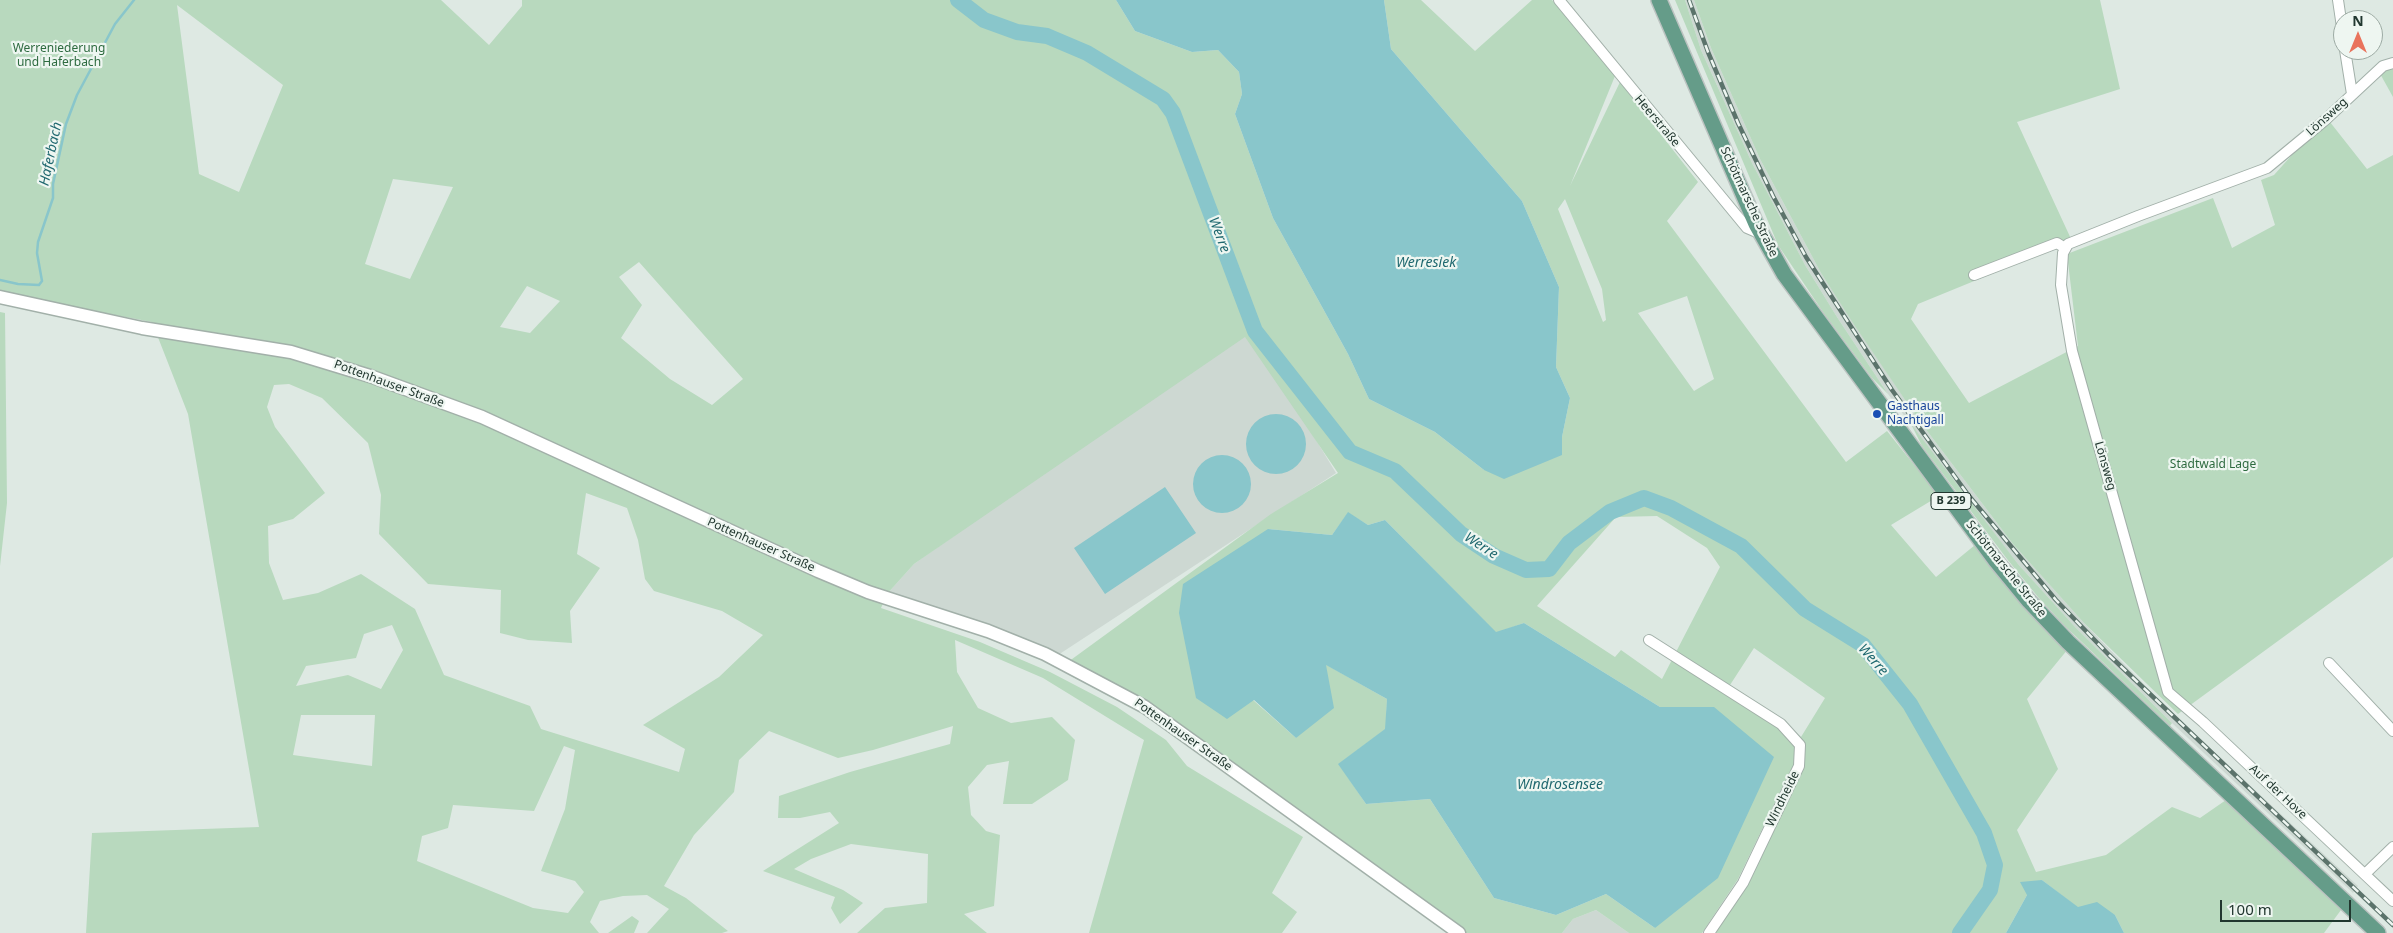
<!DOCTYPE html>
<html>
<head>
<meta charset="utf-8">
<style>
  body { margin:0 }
  #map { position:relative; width:2393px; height:933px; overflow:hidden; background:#dee9e3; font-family:"Noto Sans",sans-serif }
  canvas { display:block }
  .north { position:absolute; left:2333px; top:10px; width:50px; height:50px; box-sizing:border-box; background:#eef6f1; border:1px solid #9caaa3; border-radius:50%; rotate:0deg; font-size:14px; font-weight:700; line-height:20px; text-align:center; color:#21372f }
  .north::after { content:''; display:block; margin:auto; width:18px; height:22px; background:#e9735c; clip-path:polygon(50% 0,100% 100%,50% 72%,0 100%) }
  .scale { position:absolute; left:2220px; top:900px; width:131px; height:22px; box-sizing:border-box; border:2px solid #21372f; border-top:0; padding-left:6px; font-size:15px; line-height:18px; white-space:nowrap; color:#21372f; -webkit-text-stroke:4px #eef6f1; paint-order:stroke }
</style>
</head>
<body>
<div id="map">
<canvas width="2393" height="933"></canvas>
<div class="north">N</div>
<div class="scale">100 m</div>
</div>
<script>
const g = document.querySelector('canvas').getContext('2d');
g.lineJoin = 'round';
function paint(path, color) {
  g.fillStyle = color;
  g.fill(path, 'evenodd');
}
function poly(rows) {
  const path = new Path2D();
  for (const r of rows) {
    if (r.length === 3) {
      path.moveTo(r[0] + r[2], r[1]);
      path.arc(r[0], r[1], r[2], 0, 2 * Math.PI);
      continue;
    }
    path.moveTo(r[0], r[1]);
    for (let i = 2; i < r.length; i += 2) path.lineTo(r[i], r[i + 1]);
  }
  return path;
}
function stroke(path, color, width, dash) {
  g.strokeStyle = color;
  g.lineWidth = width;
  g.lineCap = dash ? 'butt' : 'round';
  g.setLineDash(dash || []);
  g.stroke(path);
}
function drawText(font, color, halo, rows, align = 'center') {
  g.font = font + ' "Noto Sans",sans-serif';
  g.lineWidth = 4.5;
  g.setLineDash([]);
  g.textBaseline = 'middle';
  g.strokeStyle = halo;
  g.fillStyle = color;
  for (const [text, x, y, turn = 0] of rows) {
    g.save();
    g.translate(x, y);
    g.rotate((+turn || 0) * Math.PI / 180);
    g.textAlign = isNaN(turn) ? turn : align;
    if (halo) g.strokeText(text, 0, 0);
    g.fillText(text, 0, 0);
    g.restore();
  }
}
const built = poly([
  [1685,0,1694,0,1711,48,1760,159,1821,273,1918,419,2013,544,2084,623,2167,708,2358,886,2353,893,2172,723,2076,628,2018,564,1965,497,1888,394,1837,317,1805,265,1752,163,1701,50],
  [1248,328,1336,473,1058,655,887,594,914,564],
  [1596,910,1629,933,1562,933,1573,919]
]);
const green = poly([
  [0,0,441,0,489,45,522,6,522,0,1116,0,1135,31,1192,52,1218,50,1239,72,1242,94,1235,114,1273,218,1348,354,1369,399,1435,432,1484,470,1562,454,1562,437,1570,398,1556,367,1559,287,1522,201,1391,49,1384,0,1421,0,1475,51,1532,0,1552,0,1615,76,1570,186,1620,82,1698,182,1667,221,1846,462,1887,431,1939,496,1891,525,1936,577,1975,545,2068,649,2027,699,2058,769,2017,830,2036,872,2106,855,2172,807,2200,818,2226,800,2341,910,2324,933,2124,933,2115,915,2078,908,2042,880,2027,895,2006,933,1714,933,1748,884,1794,787,1784,784,1738,879,1702,933,1629,933,1596,910,1573,919,1562,933,1464,933,1183,726,1068,662,1271,514,1338,473,1245,337,914,564,887,594,881,608,980,642,1050,672,1117,707,1166,740,1187,766,1303,837,1272,893,1297,912,1282,933,1089,933,1144,740,1043,678,955,640,957,672,978,708,1011,723,1052,717,1075,740,1068,780,1032,804,1003,804,1009,761,987,765,968,787,971,815,986,831,1000,835,994,906,964,914,987,933,857,933,885,908,927,903,928,854,851,844,811,859,794,869,843,890,863,903,840,924,831,908,835,897,763,871,839,823,830,812,800,818,778,818,779,796,850,772,950,744,953,726,873,750,838,758,769,731,739,760,734,792,694,835,664,886,686,898,728,931,722,933,647,933,669,909,647,895,623,896,600,901,590,922,599,933,86,933,92,833,259,827,188,414,152,322,0,293],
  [177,5,283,85,239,192,199,174],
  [393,179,453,187,410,279,365,264],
  [1565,199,1602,289,1606,320,1603,322,1558,209],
  [639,262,743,379,712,405,670,379,621,338,642,305,619,277],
  [527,286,560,301,530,333,500,327],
  [1687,296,1714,379,1694,391,1638,313],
  [289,384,322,398,368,443,381,495,379,534,428,584,501,590,500,633,528,640,572,643,570,611,600,568,577,554,586,493,627,508,638,540,645,579,654,591,722,611,763,635,719,677,643,725,685,749,679,772,541,729,530,706,444,675,415,609,361,574,318,593,283,600,269,563,268,526,293,519,325,493,275,427,267,407,274,385],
  [1348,513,1368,525,1385,520,1496,633,1524,623,1660,707,1714,707,1655,928,1606,894,1556,915,1494,898,1430,799,1366,804,1339,764,1386,729,1387,699,1325,664,1296,738,1253,700,1268,529,1332,535],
  [1657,516,1707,548,1720,567,1662,679,1621,650,1615,657,1537,606,1616,517],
  [392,625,403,650,381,689,348,675,296,686,306,666,356,658,364,634],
  [1754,648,1825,698,1801,737,1777,715,1730,685],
  [301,715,375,715,372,766,293,755],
  [564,746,575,750,565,809,541,871,575,881,584,892,568,913,533,908,417,861,422,836,448,828,453,805,534,811],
  [1675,0,1685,0,1701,50,1752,163,1805,265,1837,317,1888,394,1872,378,1823,312,1778,245],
  [1694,0,2100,0,2120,89,2017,122,2072,241,1918,304,1911,319,1969,403,2078,346,2067,254,2213,198,2232,248,2275,225,2261,180,2274,175,2326,117,2367,169,2393,155,2393,557,2178,714,2084,623,2013,544,1918,419,1853,323,1821,273,1760,159,1711,48],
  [2393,63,2393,97,2378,70],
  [0,312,5,313,7,503,0,566],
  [1911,424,2018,564,2076,628,2172,723,2170,726,2066,627,2038,597,2007,559,1922,446],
  [632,916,639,921,634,933,608,933]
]);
const water = poly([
  [1116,0,1384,0,1391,49,1522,201,1559,287,1556,367,1570,398,1562,437,1562,455,1504,479,1484,470,1435,432,1369,399,1348,354,1273,218,1235,114,1242,94,1239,72,1218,50,1192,52,1135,31],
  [1276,444,30],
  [1222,484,29],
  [1165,487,1196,533,1105,594,1074,548],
  [1348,512,1368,525,1385,520,1496,632,1524,623,1660,707,1714,707,1774,757,1718,878,1655,928,1606,894,1556,915,1494,898,1430,799,1366,804,1338,764,1385,729,1387,699,1326,665,1334,708,1296,738,1254,700,1227,719,1196,698,1179,613,1183,584,1268,529,1332,535],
  [2042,880,2078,907,2097,902,2115,915,2124,933,2006,933,2027,895,2020,882]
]);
const stream = poly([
  [0,280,18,284,39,285,42,281,37,253,38,242,53,198,53,184,66,124,77,95,115,24,134,0]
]);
const river = poly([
  [958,0,984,20,1017,32,1047,36,1087,53,1163,99,1173,113,1255,331,1350,452,1395,471,1461,534,1494,556,1526,570,1549,569,1569,543,1610,512,1644,498,1671,508,1741,546,1805,609,1863,645,1910,704,1984,833,1995,865,1990,890,1960,933]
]);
const minor = poly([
  [1559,0,1747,228,1761,234],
  [2338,0,2343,34],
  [2345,50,2352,94],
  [2393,63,2383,66,2324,121,2267,168,2138,216,2068,244,2063,253,2061,285,2072,351,2168,692,2203,722,2393,901],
  [1974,275,2057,243,2065,248],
  [1649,640,1781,724,1800,745,1799,766,1743,883,1709,933],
  [2329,663,2393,731],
  [2365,874,2393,847]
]);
const tertiary = poly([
  [0,297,142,328,291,352,370,376,482,417,818,571,868,592,988,631,1045,654,1145,707,1459,933]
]);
const primary = poly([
  [1659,0,1756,224,1784,274,1996,561,2028,600,2068,642,2378,933]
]);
const rail = poly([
  [1689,0,1708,52,1738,123,1773,196,1806,257,1892,390,1969,496,2056,600,2109,655,2393,925]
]);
const markers = [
  [1877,414,5,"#1a4fb4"]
];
const shields = [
  [1951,501,40]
];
const shieldNames = [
  ["B 239",1951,501]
];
const parkNames = [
  ["Werreniederung",59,49],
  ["und Haferbach",59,63],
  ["Stadtwald Lage",2213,465]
];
const streetNames = [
  ["Lönsweg",2327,117,-42],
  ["Heerstraße",1657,121,50],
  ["Schötmarsche Straße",1749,202,65],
  ["Pottenhauser Straße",389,384,20],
  ["Lönsweg",2105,466,74],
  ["Pottenhauser Straße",761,545,24],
  ["Schötmarsche Straße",2006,569,51],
  ["Pottenhauser Straße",1183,735,35],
  ["Auf der Hove",2278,792,43],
  ["Windheide",1783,799,-64]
];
const transitNames = [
  ["Gasthaus",1887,407],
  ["Nachtigall",1887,421]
];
const waterNames = [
  ["Haferbach",51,154,-78],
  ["Werre",1219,235,69],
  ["Werresiek",1426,263],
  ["Werre",1481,546,33],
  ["Werre",1873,660,48],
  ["Windrosensee",1560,785]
];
paint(built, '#cdd8d2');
paint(green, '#b8d9be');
paint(water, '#89c6cb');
stroke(stream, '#89c6cb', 2.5);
stroke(river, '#89c6cb', 16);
stroke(minor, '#a2b0a9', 12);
stroke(tertiary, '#a2b0a9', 15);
stroke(primary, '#bcc3c1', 18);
stroke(minor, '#fff', 10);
stroke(tertiary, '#fff', 12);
stroke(primary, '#659c89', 15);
stroke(rail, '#5b736b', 4.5);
stroke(rail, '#eef6f1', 2.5, [8]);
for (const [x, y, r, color] of markers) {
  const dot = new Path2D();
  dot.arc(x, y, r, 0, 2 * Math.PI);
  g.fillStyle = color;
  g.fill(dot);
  stroke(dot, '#eef6f1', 2);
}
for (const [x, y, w] of shields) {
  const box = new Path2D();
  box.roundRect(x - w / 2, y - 8.5, w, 17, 4);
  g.fillStyle = '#eef6f1';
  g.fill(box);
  stroke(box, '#21372f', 1);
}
drawText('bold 11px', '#21372f', null, shieldNames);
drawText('12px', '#2e6b40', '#eef6f1', parkNames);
drawText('12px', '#21372f', '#eef6f1', streetNames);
drawText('12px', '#164399', '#eef6f1', transitNames, 'left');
drawText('italic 14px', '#1f686f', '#eef6f1', waterNames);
</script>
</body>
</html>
